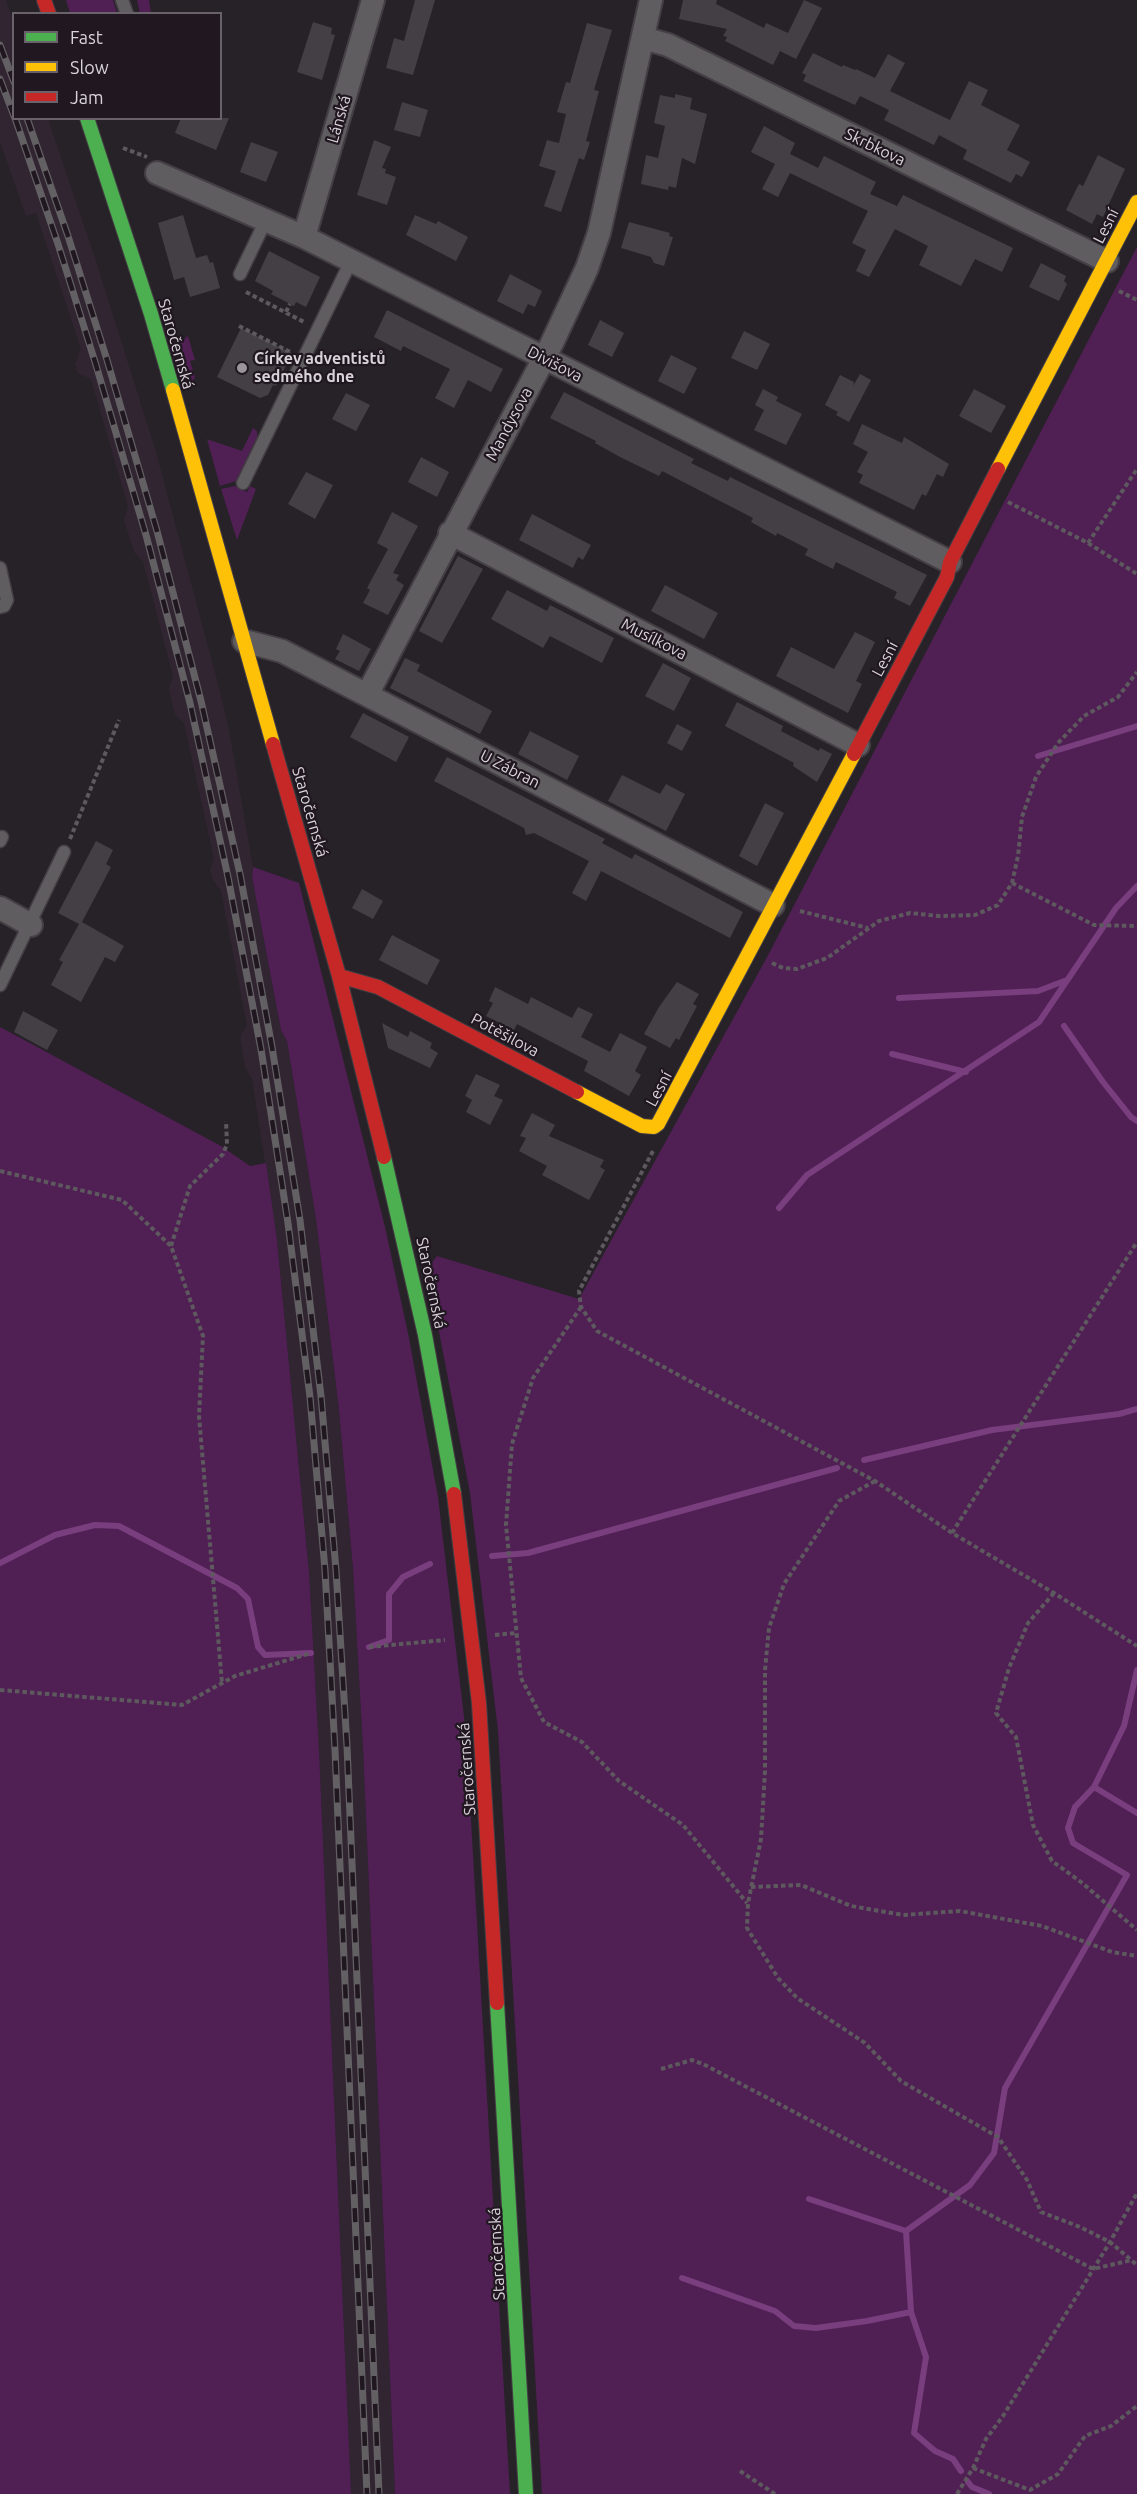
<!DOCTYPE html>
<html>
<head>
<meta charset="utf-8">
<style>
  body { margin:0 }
  #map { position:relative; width:1137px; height:2494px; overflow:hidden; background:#272228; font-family:Ubuntu,sans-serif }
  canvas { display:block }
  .legend { position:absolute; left:12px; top:12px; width:210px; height:108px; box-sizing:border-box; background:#201720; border:2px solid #6a626a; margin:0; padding:8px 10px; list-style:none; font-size:18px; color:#d8d2d9 }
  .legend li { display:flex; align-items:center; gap:12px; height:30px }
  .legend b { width:30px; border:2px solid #6a626a }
</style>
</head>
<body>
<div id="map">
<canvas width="1137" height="2494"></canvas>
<ul class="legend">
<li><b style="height:8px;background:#4caf50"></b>Fast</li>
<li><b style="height:8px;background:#ffc107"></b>Slow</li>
<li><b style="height:8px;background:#c62828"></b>Jam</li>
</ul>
</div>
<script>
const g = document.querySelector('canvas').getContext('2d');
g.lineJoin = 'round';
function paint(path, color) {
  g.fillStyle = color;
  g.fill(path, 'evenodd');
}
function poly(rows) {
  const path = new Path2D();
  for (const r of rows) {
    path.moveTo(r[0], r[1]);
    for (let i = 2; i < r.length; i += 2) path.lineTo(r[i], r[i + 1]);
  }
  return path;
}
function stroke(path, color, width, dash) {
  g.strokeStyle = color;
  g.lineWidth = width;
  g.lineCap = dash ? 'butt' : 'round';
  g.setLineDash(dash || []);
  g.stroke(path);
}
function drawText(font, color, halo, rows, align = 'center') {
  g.font = font + ' Ubuntu,sans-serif';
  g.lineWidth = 4.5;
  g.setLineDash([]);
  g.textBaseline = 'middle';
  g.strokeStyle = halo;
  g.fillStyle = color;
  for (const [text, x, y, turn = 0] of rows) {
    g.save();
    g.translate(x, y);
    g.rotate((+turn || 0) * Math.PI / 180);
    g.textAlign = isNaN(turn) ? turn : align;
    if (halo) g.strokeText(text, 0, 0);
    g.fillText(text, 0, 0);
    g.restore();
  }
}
const built = poly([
  [0,0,6,0,13,21,14,118,48,119,96,261,156,452,218,684,229,730,253,867,252,877,281,1030,287,1041,316,1219,339,1410,353,1569,363,1748,395,2494,351,2494,319,1750,309,1572,277,1240,252,1079,245,1067,240,1037,247,1026,221,891,213,880,210,870,214,859,184,723,175,715,169,689,173,676,143,562,134,552,124,520,128,507,91,379,78,373,75,364,81,349,36,213,26,216,0,142]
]);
const green = poly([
  [66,0,113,0,117,13,70,13],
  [137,0,149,0,151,13,140,13],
  [1137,247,1137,2494,542,2494,498,1731,470,1493,427,1269,437,1256,579,1299,766,959],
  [188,336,195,360,190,361,195,377,191,384,179,343],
  [253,428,257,431,257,437,236,481,220,486,207,439,242,451],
  [235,486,247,492,250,486,256,489,237,540,221,489],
  [253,867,299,883,385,1227,409,1338,438,1497,466,1734,510,2494,395,2494,363,1748,353,1569,339,1410,316,1219,287,1041,281,1030,252,877],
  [0,1027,221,1146,250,1166,266,1163,277,1240,309,1572,319,1750,351,2494,0,2494]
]);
const stream = poly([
  [1038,756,1137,726],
  [899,998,1038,991,1067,980],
  [1064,1026,1103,1082,1131,1117,1137,1121],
  [892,1054,966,1072],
  [779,1208,807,1175,1039,1022,1116,908,1137,886],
  [864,1460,992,1430,1119,1414,1137,1409],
  [492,1556,528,1553,837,1468],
  [0,1563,55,1535,95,1525,119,1526,237,1588,248,1599,258,1647,265,1655,311,1653],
  [369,1647,389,1640,389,1594,403,1577,430,1564],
  [1094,1787,1137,1813],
  [809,2199,906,2231],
  [682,2278,775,2311,794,2326,816,2328,867,2321,911,2312],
  [961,2471,953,2459,935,2451,914,2433,926,2357,911,2312,906,2231,970,2185,994,2153,1005,2088,1127,1875,1073,1843,1068,1828,1075,1807,1094,1787,1124,1726,1137,1670],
  [968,2482,972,2487,989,2494]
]);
const building = poly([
  [415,0,435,0,413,75,386,68,394,38,404,41],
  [683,0,717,0,716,4,764,28,766,23,788,33,804,0,822,8,796,59,780,51,773,65,725,41,727,37,723,36,727,29,679,19],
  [313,22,332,28,331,34,335,35,322,80,297,72],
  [587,23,612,30,594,90,599,91,586,141,590,142,584,160,579,158,561,212,544,206,556,171,539,166,547,140,559,143,566,114,557,112,566,82,570,83],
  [813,53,842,67,843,65,855,70,856,69,875,78,888,54,905,63,890,91,950,120,969,81,988,90,981,105,1020,125,1007,150,1030,162,1022,177,1016,174,1011,183,963,159,967,150,939,135,934,145,884,120,889,110,860,96,855,105,803,81,806,75,802,73],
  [675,94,692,98,690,109,707,114,695,164,682,158,676,188,669,186,668,190,641,184,646,155,658,158,665,126,654,123,660,95,675,98],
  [402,102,428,110,420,137,394,130],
  [181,118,229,118,216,150,175,133],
  [764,126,795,143,790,154,818,168,824,156,876,182,870,194,897,206,903,195,1013,248,1002,272,975,259,961,286,919,265,928,246,895,229,869,277,856,271,866,250,852,243,868,211,790,173,778,197,762,189,775,164,751,152],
  [374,140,391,147,382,168,386,169,385,173,396,177,387,205,357,195],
  [251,142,278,152,266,182,240,172],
  [1098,155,1125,169,1103,217,1097,214,1092,224,1066,210,1079,184,1083,186],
  [183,215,196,258,207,255,210,263,213,262,220,288,190,297,184,277,174,280,158,223],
  [415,215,436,224,438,221,468,237,456,261,406,235],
  [629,222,670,233,669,236,673,237,664,266,654,263,651,257,621,248],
  [269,251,320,277,306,307,296,302,294,306,271,294,273,291,255,281],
  [1041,263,1066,276,1064,281,1067,284,1059,301,1029,287],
  [510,274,542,291,535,307,528,304,523,314,497,301],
  [387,310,503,369,491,392,468,380,454,408,435,398,450,369,403,346,401,351,374,337],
  [600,320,624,333,612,357,588,345],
  [241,328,292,353,276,386,273,385,268,395,260,398,217,377],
  [744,331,770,344,757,370,731,358],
  [671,355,697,368,684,394,658,381],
  [860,374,871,380,849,422,836,415,838,412,825,405,840,375,854,382,853,386],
  [763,389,778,397,776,401,802,414,786,445,754,430,764,410,755,405],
  [974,389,1006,406,991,433,959,416],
  [564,392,694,459,691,463,728,481,730,477,927,575,910,606,894,598,897,592,836,562,833,569,805,555,808,549,777,533,776,536,751,522,753,518,662,471,659,476,620,457,595,443,596,441,550,418],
  [346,393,370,405,356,431,332,419],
  [862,424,902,443,904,437,949,464,943,477,937,474,926,496,922,494,914,510,859,483,863,475,857,472,868,452,853,444],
  [421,457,449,472,437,497,408,482],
  [306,472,333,485,315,519,288,504],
  [392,512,418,526,393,573,399,575,396,580,404,585,388,615,363,603,370,590,367,588,388,549,377,543],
  [532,514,591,545,583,560,578,557,573,568,519,540],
  [458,556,483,569,442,643,419,631],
  [665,585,718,613,704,639,651,611],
  [507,590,547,611,550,605,614,638,602,663,550,636,543,648,491,619],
  [855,632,875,642,856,681,862,684,848,713,776,676,791,647,834,669],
  [343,634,371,649,359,671,335,659,340,651,336,649],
  [405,658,420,665,417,671,492,711,480,734,390,688],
  [663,663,691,678,674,711,645,696],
  [737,702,783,726,781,731,819,751,820,748,832,754,817,782,793,766,794,763,725,726],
  [363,713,409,737,396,762,350,737],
  [677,724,692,732,682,751,667,743],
  [530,731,579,756,567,780,518,754],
  [447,757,605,839,602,843,632,859,635,854,743,912,730,938,601,871,586,901,572,893,589,861,534,833,526,835,524,828,434,781],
  [622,775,660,794,666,784,685,794,666,831,608,801],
  [765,803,784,813,757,866,739,856],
  [96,841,113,850,106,864,111,867,82,922,124,946,115,962,105,957,81,1002,51,985,63,962,59,960,79,924,58,913],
  [362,889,383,901,373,919,352,908],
  [392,935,440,960,427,985,379,960],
  [677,982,699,994,693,1004,697,1006,679,1040,676,1038,670,1048,644,1034,659,1007],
  [495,987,528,1004,531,997,572,1018,578,1007,593,1014,581,1037,610,1052,620,1033,647,1047,635,1071,641,1075,629,1096,584,1071,588,1061,517,1024,514,1030,486,1016,493,1003,489,1001],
  [23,1011,58,1030,47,1050,14,1032],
  [382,1023,408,1037,410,1031,432,1043,430,1048,438,1053,430,1068,388,1048],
  [476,1074,500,1085,494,1096,503,1100,490,1125,466,1112,472,1100,465,1096],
  [532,1113,555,1125,549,1136,604,1160,600,1167,605,1170,589,1200,542,1175,547,1166,519,1151,526,1138,520,1136]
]);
const path = poly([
  [123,148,147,157],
  [1119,291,1137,300],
  [246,292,306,323],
  [286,312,290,304],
  [239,326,290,352],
  [1008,502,1088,543,1137,574],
  [1088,543,1137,469],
  [70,839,119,720],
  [1012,883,1094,925,1137,926],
  [800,911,868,928],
  [772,963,783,968,797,969,827,958,879,921,910,913,939,916,975,915,998,905,1012,883,1018,856,1022,817,1036,777,1058,743,1084,716,1118,697,1137,672],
  [653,1151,579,1291,581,1307,597,1331,875,1481,952,1533,1054,1593,1137,1646],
  [0,1171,122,1200,171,1246,203,1336,199,1416,222,1683],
  [171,1246,190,1186,223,1154,227,1144,226,1121],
  [581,1307,533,1378,512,1444,506,1525,521,1678,544,1722,582,1742,619,1781,683,1825,747,1903],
  [875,1481,839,1501,784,1584,769,1628,765,1670,765,1771,761,1839,748,1903,747,1928,778,1978,797,1998,865,2043,901,2081,998,2137,1027,2180,1041,2212,1080,2227,1110,2242,1137,2265],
  [952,1533,1137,1242],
  [1054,1593,1028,1623,1009,1668,996,1713,1016,1737,1033,1825,1052,1861,1081,1882,1137,1930],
  [495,1635,516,1633],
  [369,1647,445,1640],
  [0,1690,182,1705,235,1676,311,1653],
  [751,1887,801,1885,851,1906,903,1915,960,1911,1042,1926,1112,1952,1137,1956],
  [661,2069,692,2060,703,2064,1093,2269,1132,2260],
  [973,2468,1030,2490,1058,2474,1085,2436,1111,2426,1137,2406],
  [740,2471,775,2494],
  [957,2494,973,2468,986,2439,1003,2416,1110,2242,1137,2193]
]);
const lane = poly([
  [122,0,127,14],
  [240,274,266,220],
  [243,483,351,261],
  [0,568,7,600,4,606,0,607],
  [0,841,2,837],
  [0,985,64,852]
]);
const street = poly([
  [643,38,668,45,1107,261],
  [157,173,304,237,950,562],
  [304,237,373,0],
  [450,533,858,745],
  [244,641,282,651,773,905],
  [367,695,552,343,587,268,599,233,651,0],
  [0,908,31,925]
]);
const fast = poly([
  [87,118,151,314,173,390],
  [384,1157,425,1335,454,1494],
  [497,2003,526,2494]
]);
const slow = poly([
  [173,390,273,744],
  [998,469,1137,202],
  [577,1092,642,1126,654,1127,658,1124,854,754]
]);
const jam = poly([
  [44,0,49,14],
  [273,744,339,976,384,1157],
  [854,754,947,577,950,562,998,469],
  [339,976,378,987,577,1092],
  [454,1494,479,1703,497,2003]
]);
const rail = poly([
  [0,45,14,82],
  [0,79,14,116],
  [15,118,58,244,96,365,146,535,190,703,228,877,261,1049,288,1223,310,1397,325,1570,335,1750,367,2494],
  [27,118,68,236,107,360,157,531,201,701,240,874,272,1047,300,1220,321,1396,336,1570,347,1746,379,2494]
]);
const markers = [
  [242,368,6,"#9a949b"]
];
const streetNames = [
  ["Lánská",339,119,-74],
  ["Skrbkova",875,147,26],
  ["Lesní",1106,226,-63],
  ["Staročernská",176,344,74],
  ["Divišova",555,364,27],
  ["Mandysova",509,424,-62],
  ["Musílkova",654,639,27],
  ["Lesní",885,659,-62],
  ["U Zábran",510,769,27],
  ["Staročernská",310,812,74],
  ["Potěšilova",505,1035,28],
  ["Lesní",659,1089,-62],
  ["Staročernská",431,1283,78],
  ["Staročernská",467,1769,-94],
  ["Staročernská",497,2254,-93]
];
const poiNames = [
  ["Církev adventistů",254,359],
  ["sedmého dne",254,377]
];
paint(built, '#312532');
paint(green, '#501f54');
stroke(stream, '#783e7d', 6);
paint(building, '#443f44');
stroke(lane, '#443f44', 15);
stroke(street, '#443f44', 26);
stroke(fast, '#443f44', 16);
stroke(slow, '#443f44', 16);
stroke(jam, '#443f44', 16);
stroke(path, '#5d595e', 4, [4.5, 3]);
stroke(lane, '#605d60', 12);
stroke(street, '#605d60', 22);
stroke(fast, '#4caf50', 14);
stroke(slow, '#ffc107', 14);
stroke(jam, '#c62828', 14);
stroke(rail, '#636064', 7);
stroke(rail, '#201720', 4.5, [14]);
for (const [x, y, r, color] of markers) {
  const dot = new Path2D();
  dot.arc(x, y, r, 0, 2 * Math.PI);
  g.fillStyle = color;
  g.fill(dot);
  stroke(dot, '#201720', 2);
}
drawText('16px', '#d8d2d9', '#201720', streetNames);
drawText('bold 16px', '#d8d2d9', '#201720', poiNames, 'left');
</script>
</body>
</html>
